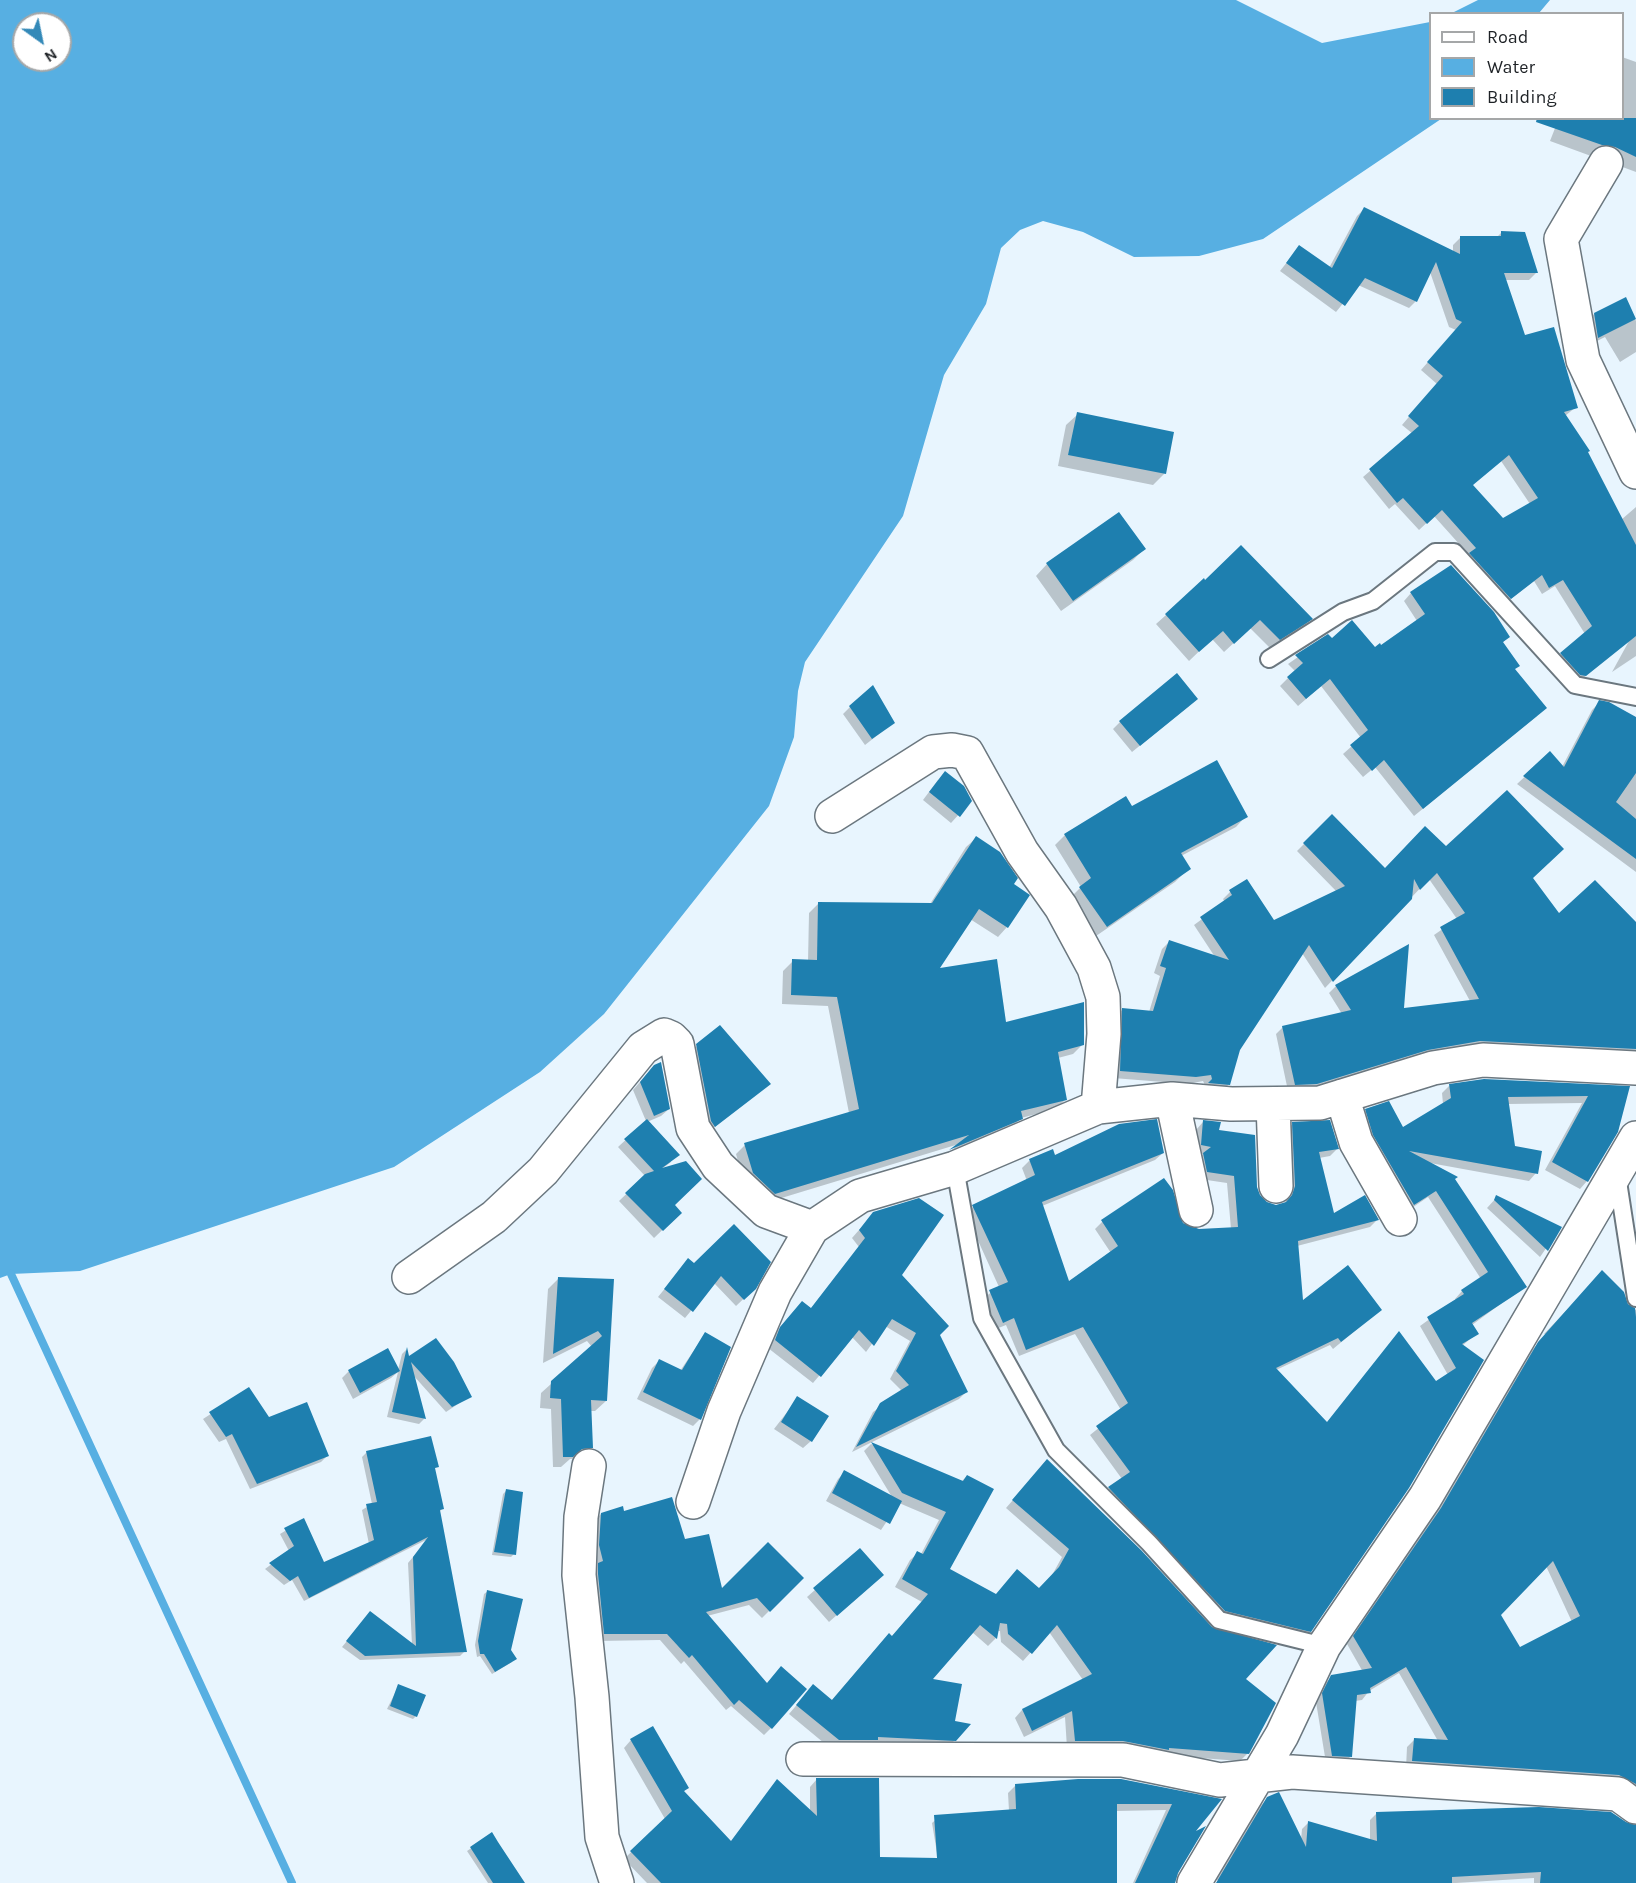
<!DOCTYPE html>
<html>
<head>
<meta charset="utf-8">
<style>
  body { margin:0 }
  #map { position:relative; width:1636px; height:1883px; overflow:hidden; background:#e8f5fe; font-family:Karla,sans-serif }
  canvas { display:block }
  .legend { position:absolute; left:1429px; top:12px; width:195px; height:108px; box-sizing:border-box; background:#fff; border:2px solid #a5a7a8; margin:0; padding:8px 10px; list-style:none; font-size:18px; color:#1e2226 }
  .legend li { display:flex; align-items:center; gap:12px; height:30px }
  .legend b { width:30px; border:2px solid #a5a7a8 }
  .north { position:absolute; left:12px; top:12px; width:60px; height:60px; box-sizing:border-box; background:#fff; border:2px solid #a5a7a8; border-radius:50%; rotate:147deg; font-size:16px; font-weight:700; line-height:24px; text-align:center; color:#1e2226 }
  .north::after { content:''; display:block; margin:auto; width:21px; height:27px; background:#3389b8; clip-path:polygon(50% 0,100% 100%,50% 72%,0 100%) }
</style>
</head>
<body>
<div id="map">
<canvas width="1636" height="1883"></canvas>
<ul class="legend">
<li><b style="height:8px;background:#fff"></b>Road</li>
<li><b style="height:16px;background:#57afe2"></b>Water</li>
<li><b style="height:16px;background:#1e7faf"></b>Building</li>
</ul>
<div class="north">N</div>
</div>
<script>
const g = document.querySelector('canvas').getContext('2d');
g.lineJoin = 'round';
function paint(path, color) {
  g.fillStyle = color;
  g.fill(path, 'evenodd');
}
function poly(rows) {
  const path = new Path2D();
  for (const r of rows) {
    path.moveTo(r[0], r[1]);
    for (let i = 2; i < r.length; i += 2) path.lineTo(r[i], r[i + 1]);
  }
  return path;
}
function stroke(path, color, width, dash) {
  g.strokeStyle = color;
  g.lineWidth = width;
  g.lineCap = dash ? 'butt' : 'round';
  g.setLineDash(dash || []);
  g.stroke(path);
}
const water = poly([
  [0,0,1236,0,1322,43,1430,22,1430,118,1441,119,1263,239,1199,256,1134,257,1083,232,1043,221,1020,230,1001,248,986,304,944,375,903,516,805,662,798,691,794,737,769,806,604,1014,540,1072,394,1167,80,1271,11,1274,0,1278],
  [24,24,60,24,60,60,24,60],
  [1478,0,1550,0,1539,13,1452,13]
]);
const shadow = poly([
  [1622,57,1636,62,1636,172,1609,162,1604,157,1591,156,1550,141,1559,118,1622,118],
  [1364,209,1453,252,1453,245,1460,238,1497,237,1501,233,1524,233,1536,273,1529,280,1505,280,1524,337,1576,407,1565,416,1621,520,1636,507,1636,656,1612,672,1629,641,1577,683,1554,661,1585,634,1555,586,1542,594,1534,581,1503,605,1463,561,1469,555,1434,516,1419,530,1395,504,1389,509,1363,477,1413,434,1402,425,1437,384,1421,370,1456,330,1449,327,1430,272,1416,301,1409,308,1358,285,1336,312,1280,271,1299,247,1329,268,1357,216],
  [1501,461,1530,504,1503,520,1471,485],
  [1625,299,1636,321,1636,352,1620,362,1605,337,1591,344,1587,322,1594,314],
  [1078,414,1165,473,1153,485,1058,466,1066,425],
  [1119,514,1144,549,1133,560,1061,611,1036,576,1047,564],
  [1204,581,1311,619,1302,628,1270,648,1250,628,1224,652,1212,639,1189,661,1156,624],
  [1411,593,1508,637,1502,643,1537,716,1414,816,1375,767,1363,777,1343,754,1361,738,1321,686,1298,706,1280,686,1295,671,1288,664,1328,636,1332,640,1375,649,1381,647,1417,621,1404,601],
  [1600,702,1636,731,1636,872,1517,784,1550,753,1562,767,1592,710],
  [1189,706,1132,752,1113,729,1120,722],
  [850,707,893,723,865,745,843,714],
  [938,780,971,801,951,823,923,800],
  [1132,808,1246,816,1236,827,1181,856,1186,871,1175,882,1096,936,1070,898,1081,887,1055,845,1065,835],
  [1332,816,1385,869,1446,848,1531,878,1559,915,1636,924,1636,1058,1288,1091,1276,1034,1283,1027,1342,1014,1329,993,1336,986,1402,1010,1470,1001,1434,935,1457,919,1429,879,1325,988,1302,953,1238,1049,1229,1084,1222,1092,1206,1087,1203,1081,1188,1084,1113,1078,1115,1017,1123,1009,1149,1012,1160,976,1154,973,1162,949,1169,942,1215,957,1194,925,1225,902,1223,899,1230,892,1246,881,1273,922,1337,892,1297,851],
  [976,838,1012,885,1007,927,998,937,970,919,937,970,1005,1024,1083,1044,1073,1054,1058,1058,1066,1099,1056,1109,1021,1118,1011,1128,945,1156,959,1144,765,1203,744,1183,736,1154,745,1145,849,1113,828,1006,782,1004,783,971,793,961,808,962,809,913,819,903,930,904,966,847],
  [697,1046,769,1084,707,1133,690,1053],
  [654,1066,669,1109,661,1116,647,1122,671,1162,659,1171,673,1205,680,1213,654,1238,619,1201,645,1176,618,1147,646,1121,633,1090],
  [1449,1086,1628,1088,1587,1181,1580,1189,1545,1170,1582,1103,1508,1104,1513,1147,1536,1173,1529,1181,1430,1163,1453,1179,1525,1286,1472,1325,1477,1333,1462,1346,1482,1361,1310,1631,1302,1639,1217,1618,1101,1495,1122,1479,1090,1435,1121,1410,1075,1334,1019,1356,1006,1325,996,1329,982,1299,999,1287,966,1214,973,1207,1027,1181,1022,1168,1029,1161,1052,1151,1054,1157,1163,1153,1155,1160,1042,1206,1068,1283,1111,1253,1095,1229,1102,1222,1181,1224,1198,1231,1231,1229,1227,1183,1200,1179,1196,1162,1203,1154,1194,1153,1196,1130,1203,1122,1217,1131,1256,1188,1259,1196,1266,1204,1276,1206,1285,1203,1288,1195,1285,1131,1293,1124,1337,1149,1330,1156,1319,1158,1333,1216,1377,1220,1370,1227,1297,1246,1302,1303,1380,1310,1333,1349,1330,1345,1276,1370,1326,1424,1436,1383,1448,1375,1420,1326,1456,1300,1455,1299,1462,1291,1481,1279,1428,1197,1406,1212,1359,1117,1366,1110,1402,1129,1443,1104,1442,1093],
  [1497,1197,1560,1228,1540,1257,1487,1208],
  [874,1213,900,1275,939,1335,967,1391,959,1399,852,1452,873,1412,902,1391,890,1379,910,1341,885,1326,866,1352,852,1337,813,1383,768,1348,773,1336,795,1310,810,1310,859,1247,852,1238],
  [688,1260,694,1265,755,1288,736,1306,714,1283,685,1318,658,1297],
  [1602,1273,1627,1306,1636,1310,1636,1798,1406,1768,1407,1747,1414,1740,1438,1741,1399,1673,1369,1691,1362,1700,1355,1701,1350,1757,1343,1764,1326,1763,1316,1702,1324,1684,1332,1677,1363,1672,1347,1644,1434,1516,1531,1351,1546,1335,1544,1334],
  [1546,1566,1572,1622,1519,1649,1499,1615],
  [559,1278,613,1281,606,1401,595,1411,589,1411,591,1447,580,1458,570,1459,561,1467,553,1467,551,1409,540,1408,541,1393,592,1347,587,1341,543,1363,548,1289],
  [705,1334,700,1419,693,1426,637,1399,652,1368,659,1361,680,1371],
  [406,1350,408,1358,470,1396,446,1412,413,1375,424,1419,419,1424,387,1417,398,1372,391,1378,353,1399,342,1378,349,1371,398,1370,402,1354],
  [249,1389,269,1419,327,1456,321,1462,250,1489,226,1439,219,1442,203,1419],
  [798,1398,811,1441,803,1448,774,1429],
  [871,1444,961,1482,967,1476,948,1569,995,1595,1039,1590,1051,1577,1062,1557,1006,1508,1040,1469,1244,1680,1248,1753,1240,1761,1067,1748,1065,1717,1024,1737,1015,1718,1022,1710,1083,1680,1049,1632,1023,1661,1001,1642,1000,1631,997,1631,996,1638,988,1646,972,1632,930,1680,953,1722,955,1740,947,1748,830,1748,789,1714,806,1694,831,1701,881,1643,891,1637,922,1602,895,1587,910,1560,918,1553,921,1554,939,1520,899,1503,881,1530,826,1501,838,1479,845,1472,892,1497,864,1451],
  [367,1452,437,1466,433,1470,442,1509,439,1512,465,1651,460,1656,360,1660,342,1647,366,1618,412,1645,408,1563,428,1539,304,1601,292,1580,284,1585,265,1569,289,1551,280,1534,303,1520,323,1564,369,1544,362,1510,372,1504,362,1457],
  [506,1491,514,1554,511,1557,492,1555,503,1494],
  [623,1512,684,1541,721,1591,802,1578,762,1618,749,1605,707,1616,766,1685,771,1728,764,1735,731,1706,726,1710,684,1661,681,1664,660,1640,597,1641,592,1571,596,1567,592,1553,594,1521,601,1514],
  [860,1550,874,1582,829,1622,807,1597],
  [488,1591,512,1662,492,1674,480,1656,477,1657,475,1645,484,1594],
  [399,1685,416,1716,413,1719,387,1709],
  [631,1740,687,1788,683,1792,730,1842,810,1811,810,1787,817,1779,879,1859,928,1883,647,1883,624,1859,665,1819,624,1748],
  [1015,1786,1219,1800,1191,1835,1175,1883,1133,1883,1166,1810,1116,1811,1115,1883,942,1883,932,1823,940,1816,1009,1811,1008,1793],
  [1268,1798,1301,1840,1302,1829,1309,1822,1370,1840,1370,1820,1377,1813,1636,1827,1636,1883,1534,1883,1534,1878,1456,1883,1217,1883,1219,1880,1216,1880,1260,1806],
  [492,1834,507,1883,488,1883,467,1851]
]);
const stream = poly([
  [11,1274,292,1883]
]);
const building = poly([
  [1537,118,1636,118,1636,157,1615,147,1602,145,1536,122],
  [1364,207,1460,254,1460,236,1501,236,1501,231,1525,232,1538,273,1504,273,1525,335,1554,327,1578,408,1564,412,1590,451,1588,452,1636,545,1636,636,1586,676,1580,675,1560,653,1592,626,1563,580,1549,588,1542,575,1511,599,1469,553,1476,548,1442,510,1427,524,1403,498,1397,503,1369,469,1419,426,1408,416,1443,376,1427,362,1462,322,1456,319,1436,262,1417,302,1365,278,1345,306,1286,263,1299,245,1332,268],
  [1509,455,1538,498,1503,518,1473,485],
  [1626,297,1636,319,1598,338,1594,313],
  [1077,412,1174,432,1166,474,1068,455],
  [1119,512,1146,549,1073,601,1046,563],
  [1241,545,1313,619,1280,640,1260,620,1234,644,1223,631,1199,652,1165,614,1204,578,1205,580],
  [1451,565,1494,612,1510,637,1503,642,1520,666,1515,669,1547,708,1423,809,1384,760,1372,771,1350,745,1368,730,1330,679,1306,699,1287,677,1303,663,1295,655,1328,634,1332,638,1352,620,1375,647,1380,643,1381,645,1425,614,1410,592],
  [1177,673,1198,699,1140,746,1119,721],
  [873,685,895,723,872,739,849,706],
  [1599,700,1609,702,1636,717,1636,773,1616,802,1636,819,1636,859,1523,776,1550,751,1564,767],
  [1217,760,1248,817,1181,853,1191,869,1107,927,1079,887,1091,878,1064,834,1126,796,1132,806],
  [945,771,964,786,972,801,960,817,929,792],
  [1507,790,1564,849,1533,878,1559,913,1595,880,1636,922,1636,1049,1480,1041,1428,1050,1317,1084,1295,1085,1282,1026,1351,1010,1335,985,1409,944,1404,1008,1479,999,1440,927,1465,913,1437,873,1420,890,1414,879,1412,899,1333,982,1309,945,1240,1050,1230,1085,1208,1083,1212,1079,1211,1075,1196,1077,1120,1071,1122,1008,1153,1011,1166,968,1160,966,1169,940,1229,960,1200,917,1232,895,1229,890,1247,879,1274,920,1345,886,1303,843,1332,814,1385,868,1425,826,1446,846],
  [976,836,1000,852,1018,878,1014,884,1030,895,1008,928,979,909,940,968,997,959,1006,1022,1084,1002,1084,1045,1058,1052,1067,1100,1021,1111,1023,1119,949,1150,969,1135,775,1194,753,1173,744,1143,859,1109,837,997,791,995,792,959,817,960,818,902,932,903],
  [720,1025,771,1084,715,1127,711,1121,696,1044],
  [661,1062,670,1109,654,1116,640,1082,654,1065],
  [1484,1079,1630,1086,1618,1132,1588,1182,1552,1162,1588,1096,1508,1097,1515,1146,1542,1151,1538,1174,1409,1151,1458,1177,1455,1179,1527,1287,1472,1323,1479,1334,1462,1344,1484,1360,1409,1488,1311,1632,1225,1611,1108,1487,1130,1472,1096,1426,1128,1403,1083,1327,1026,1350,1014,1318,1003,1323,989,1290,1008,1282,972,1205,1035,1175,1029,1159,1053,1149,1055,1155,1119,1124,1157,1119,1164,1153,1042,1202,1069,1281,1118,1246,1101,1220,1164,1178,1173,1190,1183,1223,1199,1229,1238,1227,1234,1176,1207,1172,1203,1153,1211,1147,1201,1145,1203,1120,1221,1122,1219,1130,1255,1135,1257,1187,1260,1195,1267,1202,1276,1205,1286,1202,1292,1195,1295,1186,1292,1122,1330,1120,1339,1149,1319,1152,1334,1213,1365,1195,1379,1220,1298,1241,1303,1300,1348,1265,1382,1310,1341,1342,1338,1338,1276,1368,1327,1422,1399,1331,1436,1381,1456,1368,1427,1317,1464,1294,1461,1290,1488,1272,1436,1191,1414,1205,1373,1135,1365,1109,1389,1101,1403,1127,1451,1098,1449,1084],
  [647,1119,680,1155,662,1168,686,1161,702,1179,675,1205,682,1213,663,1231,625,1193,645,1174,654,1171,624,1139],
  [1496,1195,1562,1227,1548,1251,1494,1200],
  [919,1198,944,1215,902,1275,949,1326,940,1335,968,1392,856,1447,880,1403,909,1385,896,1371,916,1333,892,1319,874,1346,859,1330,821,1377,775,1340,780,1327,802,1301,811,1308,865,1238,859,1230,873,1212],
  [734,1224,771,1262,756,1289,744,1300,721,1276,693,1312,664,1289,688,1258,694,1263],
  [1602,1270,1624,1292,1628,1304,1635,1308,1636,1317,1636,1784,1619,1775,1412,1761,1414,1738,1448,1740,1406,1667,1370,1688,1371,1693,1357,1695,1352,1757,1332,1756,1322,1693,1331,1675,1372,1668,1353,1636,1441,1508,1538,1342],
  [1553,1561,1580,1616,1520,1647,1501,1615],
  [558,1277,614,1279,607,1401,591,1400,593,1448,582,1449,573,1457,563,1457,561,1399,550,1398,551,1381,602,1336,598,1331,553,1354],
  [705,1332,731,1347,701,1420,643,1392,659,1359,682,1370],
  [436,1338,454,1362,472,1397,452,1407,411,1362,426,1419,392,1412,407,1347,409,1356],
  [388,1348,400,1371,360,1393,348,1370],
  [249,1387,269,1417,307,1402,329,1456,257,1484,232,1434,226,1437,209,1412],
  [797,1396,829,1416,812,1442,781,1422],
  [431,1436,439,1467,435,1468,444,1509,440,1510,467,1652,365,1656,346,1641,370,1611,416,1646,413,1557,428,1537,309,1598,298,1576,290,1581,269,1563,294,1546,284,1528,304,1518,324,1562,374,1540,366,1504,377,1502,366,1451],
  [871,1442,963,1481,967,1475,994,1489,950,1569,996,1594,1017,1569,1039,1588,1059,1567,1069,1549,1012,1500,1047,1459,1141,1550,1212,1627,1277,1645,1246,1679,1276,1703,1249,1754,1169,1748,1169,1750,1123,1741,1075,1741,1072,1711,1032,1731,1022,1709,1092,1674,1057,1625,1032,1654,1008,1634,1007,1624,1000,1623,997,1639,980,1625,933,1679,962,1684,955,1721,971,1724,956,1741,878,1737,878,1740,839,1740,796,1705,813,1684,832,1700,889,1633,892,1636,928,1594,902,1579,917,1551,923,1554,946,1512,902,1493],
  [844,1470,902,1501,890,1524,832,1493],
  [506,1489,523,1492,516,1555,494,1552],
  [672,1497,685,1539,709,1534,722,1588,768,1542,804,1578,770,1612,757,1598,706,1612,767,1683,781,1666,807,1689,772,1729,739,1700,734,1705,692,1655,689,1658,667,1634,604,1634,598,1574,598,1563,603,1561,599,1545,601,1513,623,1506,624,1511],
  [860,1548,884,1575,837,1616,813,1588],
  [487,1590,523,1599,511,1650,517,1659,495,1672,484,1654,480,1654,478,1641],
  [398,1684,426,1695,417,1717,390,1706],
  [653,1726,689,1788,684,1791,731,1841,777,1779,817,1816,816,1778,879,1778,880,1857,937,1858,934,1815,1016,1809,1015,1784,1078,1779,1121,1779,1222,1799,1196,1831,1206,1826,1178,1873,1175,1883,1135,1883,1172,1804,1117,1804,1117,1883,661,1883,630,1851,672,1811,630,1739],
  [1279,1792,1306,1847,1308,1821,1377,1841,1376,1812,1539,1807,1611,1812,1626,1822,1636,1825,1636,1883,1540,1883,1541,1872,1452,1877,1452,1883,1216,1883,1267,1797],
  [492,1832,498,1842,525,1883,493,1883,470,1847]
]);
const service = poly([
  [1269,659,1343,612,1373,601,1435,552,1454,552,1575,685,1636,697],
  [955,1168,982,1318,1056,1450,1149,1543,1219,1620,1324,1646],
  [1617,1175,1636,1298]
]);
const minor = poly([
  [1606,163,1561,239,1583,360,1636,472],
  [832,816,933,752,952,750,967,753,1022,852,1061,907,1094,968,1103,997,1104,1034,1098,1107],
  [1342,1096,1356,1142,1400,1219],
  [1172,1099,1196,1210],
  [1273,1104,1276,1186],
  [409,1277,494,1217,543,1171,643,1048,664,1035,671,1038,677,1044,693,1128,718,1166,766,1211,812,1228,860,1196,955,1168,1098,1107,1172,1099,1231,1104,1320,1103,1433,1068,1483,1060,1636,1068],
  [589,1466,581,1517,579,1575,592,1697,602,1837,617,1883],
  [693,1502,724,1411,775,1292,812,1228],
  [803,1759,1123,1760,1220,1780,1292,1772,1618,1794,1636,1807],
  [1194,1883,1282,1735,1324,1646,1425,1498,1636,1138]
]);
paint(water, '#57afe2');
paint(shadow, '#0003');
stroke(stream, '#57afe2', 8);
paint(building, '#1e7faf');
stroke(service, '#6b777f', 20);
stroke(minor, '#6b777f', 36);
stroke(service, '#fff', 16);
stroke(minor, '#fff', 33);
</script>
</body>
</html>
